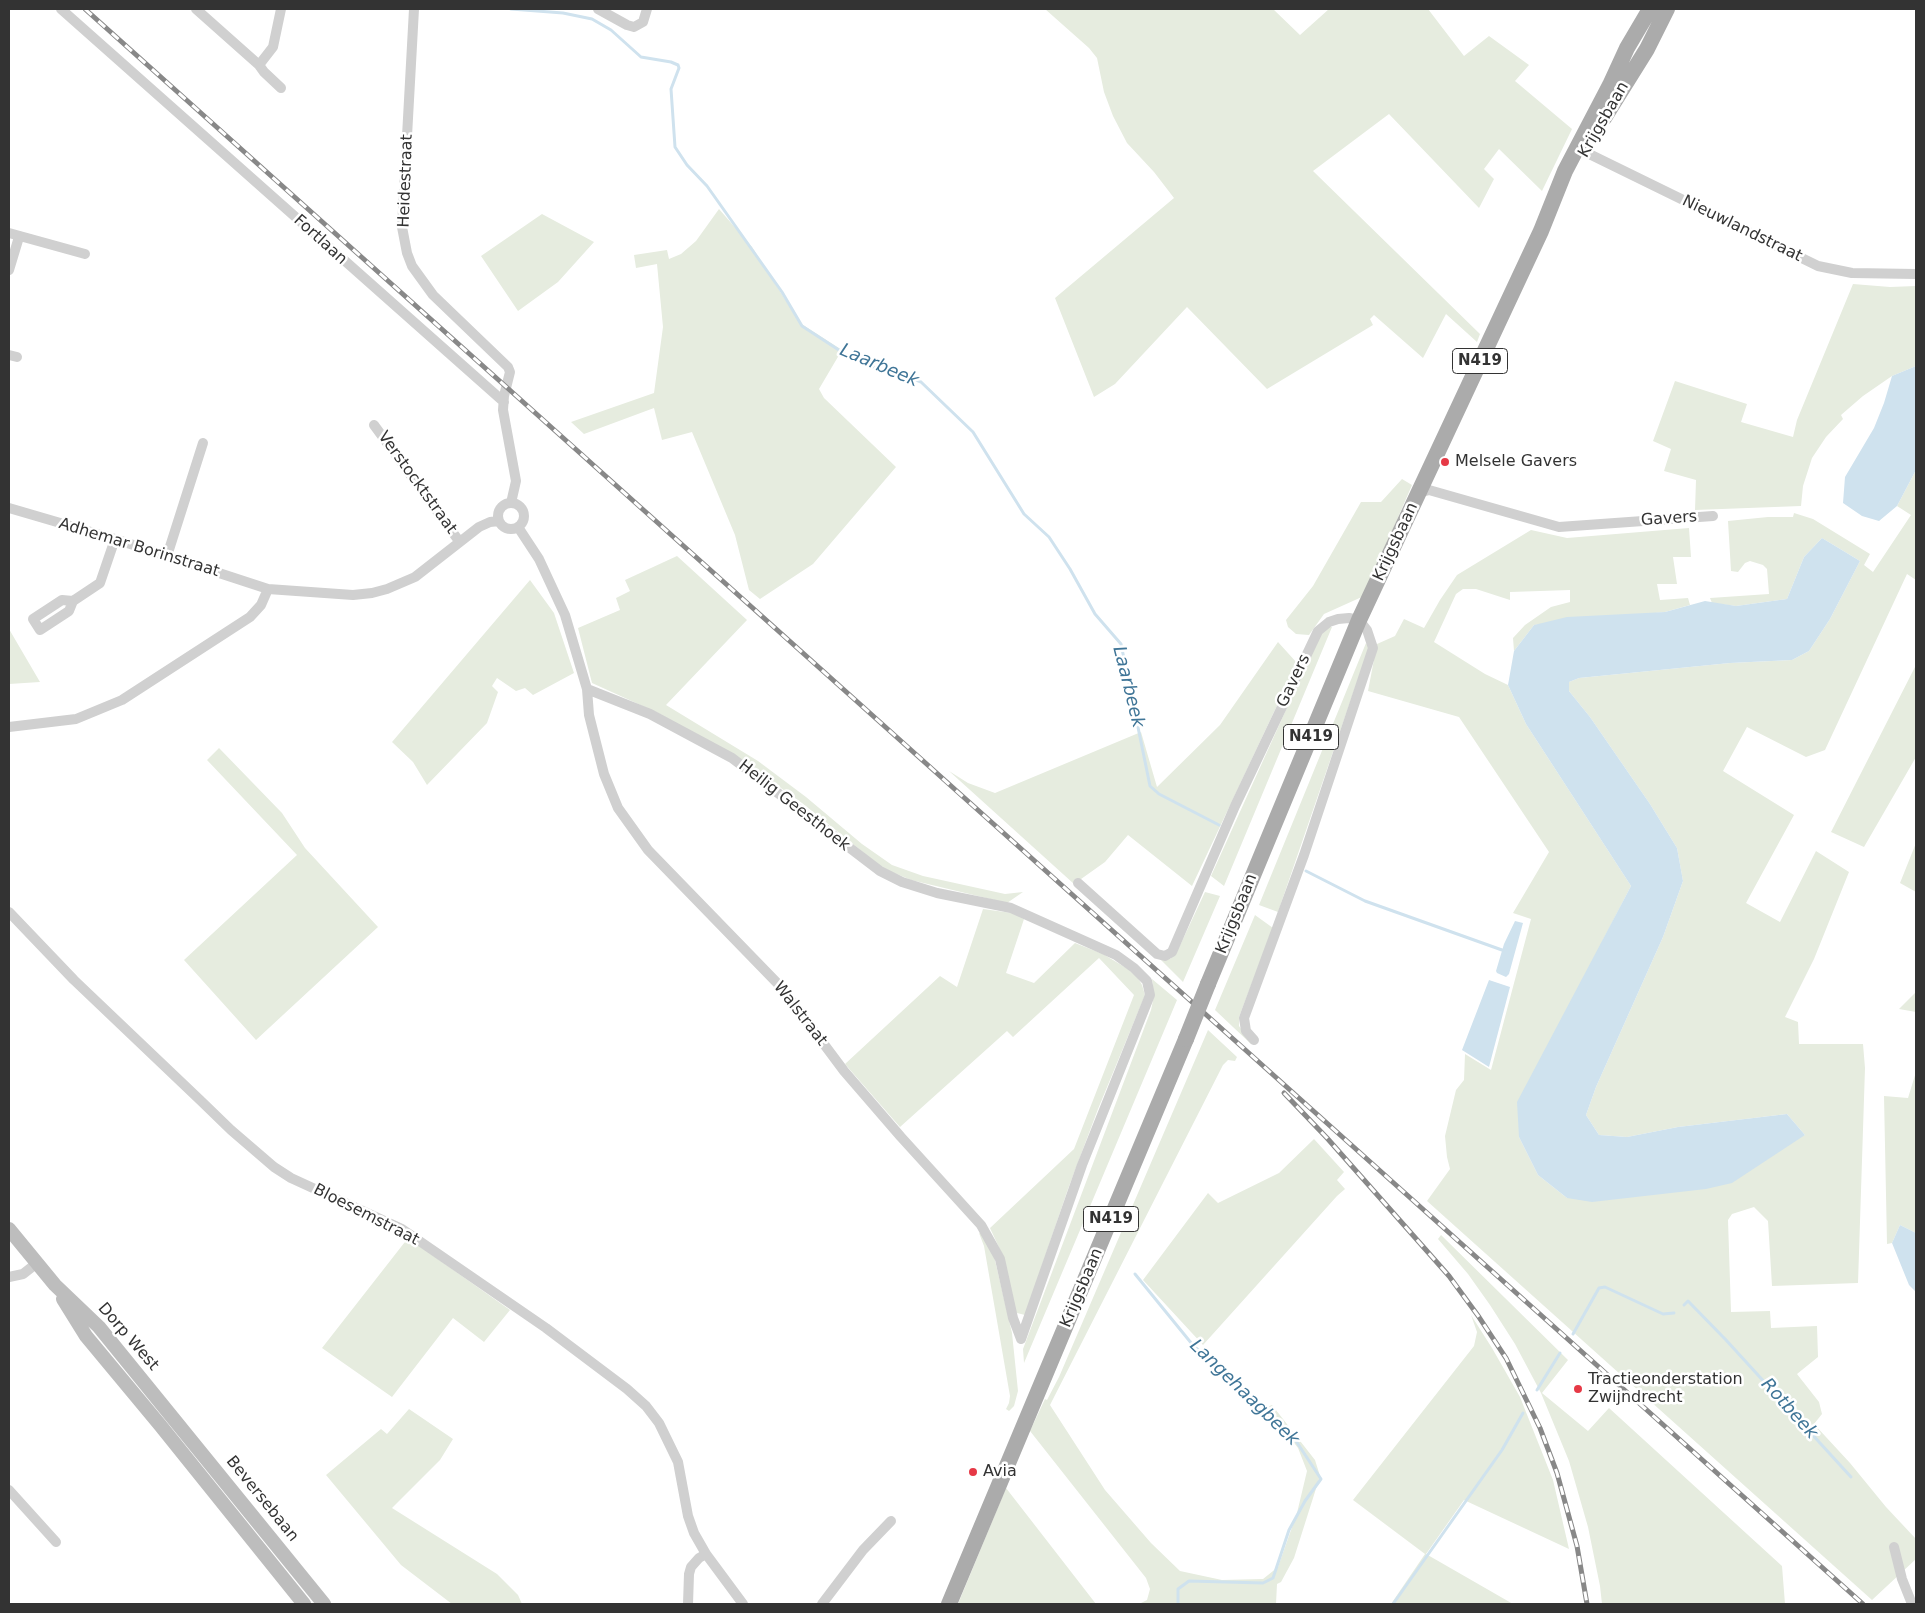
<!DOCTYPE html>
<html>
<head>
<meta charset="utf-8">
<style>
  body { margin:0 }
  #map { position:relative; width:1925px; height:1613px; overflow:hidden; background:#fff; font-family:"DejaVu Sans",sans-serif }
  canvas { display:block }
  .frame { position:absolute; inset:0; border:10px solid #333; pointer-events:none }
</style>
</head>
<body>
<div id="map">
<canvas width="1925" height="1613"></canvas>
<div class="frame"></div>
</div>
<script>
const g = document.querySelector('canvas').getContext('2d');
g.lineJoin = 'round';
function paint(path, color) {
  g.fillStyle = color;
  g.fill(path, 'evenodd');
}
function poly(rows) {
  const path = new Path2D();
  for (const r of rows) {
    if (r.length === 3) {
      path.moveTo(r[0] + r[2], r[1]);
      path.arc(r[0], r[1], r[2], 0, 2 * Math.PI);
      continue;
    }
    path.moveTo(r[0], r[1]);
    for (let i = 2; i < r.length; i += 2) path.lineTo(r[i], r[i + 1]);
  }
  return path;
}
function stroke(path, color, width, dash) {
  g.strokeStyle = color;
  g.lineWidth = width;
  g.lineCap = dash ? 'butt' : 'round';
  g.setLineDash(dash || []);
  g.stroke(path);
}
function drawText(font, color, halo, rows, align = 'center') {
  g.font = font + ' "DejaVu Sans",sans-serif';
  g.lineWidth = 5;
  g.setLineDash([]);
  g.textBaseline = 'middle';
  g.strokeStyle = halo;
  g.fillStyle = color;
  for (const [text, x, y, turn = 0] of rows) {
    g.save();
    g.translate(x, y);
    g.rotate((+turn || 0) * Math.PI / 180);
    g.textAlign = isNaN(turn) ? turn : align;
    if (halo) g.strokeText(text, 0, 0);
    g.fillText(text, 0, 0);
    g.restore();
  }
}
const green = poly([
  [1045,9,1273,9,1300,35,1329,9,1428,9,1464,56,1489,36,1529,65,1515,81,1572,129,1542,191,1499,149,1484,169,1494,179,1479,208,1389,114,1313,171,1480,334,1477,342,1446,314,1423,358,1374,315,1370,319,1373,325,1267,389,1187,307,1115,384,1094,397,1055,298,1174,198,1154,172,1127,143,1113,116,1104,92,1097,58,1089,48],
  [719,209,752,247,800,323,842,350,819,389,824,398,896,467,813,564,760,599,749,590,735,535,692,432,662,440,654,408,584,434,571,422,654,393,663,327,657,264,636,268,634,255,667,250,669,259,681,254,696,241],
  [542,214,594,242,558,282,518,311,481,256],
  [1853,284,1890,287,1916,286,1916,366,1892,376,1863,396,1841,415,1843,419,1826,437,1812,458,1803,486,1801,506,1695,510,1696,480,1664,471,1671,449,1653,441,1675,381,1747,404,1741,422,1793,437,1797,420],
  [1916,470,1916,580,1907,574,1825,750,1806,757,1747,727,1723,771,1794,815,1746,903,1780,922,1816,851,1849,872,1814,959,1785,1017,1798,1022,1799,1044,1863,1044,1865,1068,1858,1283,1772,1286,1768,1221,1754,1207,1732,1214,1728,1220,1731,1312,1770,1311,1771,1328,1817,1326,1818,1357,1797,1374,1819,1402,1822,1414,1814,1424,1850,1463,1886,1507,1916,1539,1916,1559,1872,1600,1427,1201,1450,1169,1447,1157,1445,1136,1456,1090,1464,1080,1465,1054,1491,1070,1531,919,1513,913,1549,852,1459,717,1368,691,1377,644,1395,636,1404,619,1424,628,1440,600,1457,575,1531,530,1567,538,1689,528,1691,557,1673,557,1677,584,1657,584,1660,600,1688,598,1690,605,1665,612,1534,625,1514,651,1513,638,1525,625,1551,607,1570,602,1570,590,1510,592,1510,600,1476,589,1463,589,1456,594,1434,642,1485,674,1508,685,1526,724,1631,886,1604,938,1519,1137,1538,1175,1567,1198,1805,1135,1787,1114,1678,1127,1627,1137,1599,1135,1586,1115,1596,1087,1663,937,1683,881,1677,848,1650,804,1590,717,1569,691,1569,682,1579,678,1730,663,1792,660,1809,651,1830,619,1860,561,1822,538,1804,557,1787,599,1736,606,1712,603,1710,598,1769,594,1767,569,1763,565,1750,561,1745,563,1738,572,1731,571,1728,521,1768,517,1793,517,1794,513,1813,519,1870,554,1864,565,1873,572,1911,515,1897,506],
  [1402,479,1412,485,1364,596,1324,614,1309,635,1296,634,1288,627,1286,620,1313,586,1361,502,1381,502],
  [677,556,747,620,666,705,758,761,806,797,862,844,892,865,923,876,1005,894,1023,892,1007,903,911,880,892,872,879,865,802,803,737,757,658,713,592,683,578,628,620,610,616,598,630,591,625,580],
  [530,580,554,613,574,673,533,695,525,688,516,691,497,678,492,686,498,692,487,723,427,785,413,762,392,742],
  [1329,627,1332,627,1224,886,1211,876,1313,650,1321,634],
  [9,629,40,682,9,684],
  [1278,642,1297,663,1192,886,1128,835,1105,862,1074,884,949,771,968,783,995,793,1141,732,1157,787,1220,725],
  [1366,643,1369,647,1278,912,1259,905],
  [1916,665,1916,757,1864,847,1831,832],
  [219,748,282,813,305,848,378,927,256,1040,184,960,297,855,207,760],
  [1916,843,1916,892,1900,883],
  [1205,892,1220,896,1183,982,1160,959,1170,959,1176,954],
  [983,909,1012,913,1024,919,1006,973,1034,983,1075,943,1103,954,1128,969,1138,978,1142,985,1145,995,1098,1109,1068,1189,1025,1315,1017,1313,1014,1308,1003,1256,990,1228,1074,1149,1134,995,1099,958,1013,1037,1007,1031,900,1127,845,1064,940,976,957,987],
  [1255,915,1273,928,1239,1017,1239,1026,1244,1033,1254,1040,1251,1044,1215,1010],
  [1152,979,1177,1000,1024,1363,1023,1349,1151,1010,1154,996],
  [1916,992,1916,1012,1899,1009],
  [1208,1030,1237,1057,1235,1061,1228,1060,1223,1065,1050,1405,1105,1490,1151,1543,1180,1571,1222,1580,1263,1579,1278,1567,1297,1513,1307,1471,1298,1448,1267,1407,1272,1405,1315,1460,1320,1476,1294,1558,1281,1582,1277,1584,1276,1604,1139,1604,1147,1600,1150,1589,1146,1578,1030,1431,1045,1399,1047,1400,1059,1377],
  [1916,1072,1916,1233,1900,1225,1892,1243,1887,1244,1884,1096,1908,1098],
  [1314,1139,1344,1172,1337,1180,1345,1189,1337,1196,1203,1345,1143,1280,1208,1193,1218,1203,1279,1173],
  [979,1233,984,1235,994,1256,1012,1333,1018,1391,1014,1406,1009,1411,1006,1409,1009,1403,1010,1396,984,1246],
  [1441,1235,1568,1360,1542,1393,1588,1431,1609,1408,1782,1566,1785,1604,1602,1604,1600,1586,1588,1527,1569,1461,1541,1393,1515,1344,1490,1305,1468,1274,1438,1239],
  [408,1238,510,1310,484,1342,453,1318,392,1397,322,1348],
  [1471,1315,1492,1348,1520,1397,1553,1480,1569,1549,1464,1500,1426,1554,1513,1604,1391,1604,1425,1554,1353,1500,1474,1346,1477,1332],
  [409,1409,453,1439,440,1460,392,1508,497,1574,518,1595,522,1604,452,1604,401,1565,326,1475,381,1429,387,1434],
  [1006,1488,1096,1604,958,1604]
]);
const water = poly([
  [1916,366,1916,470,1897,506,1879,521,1862,516,1843,503,1845,477,1874,428,1884,403,1892,376],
  [1822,538,1860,561,1830,619,1809,651,1792,660,1730,663,1579,678,1569,682,1569,691,1590,717,1650,804,1677,848,1683,881,1663,937,1596,1087,1586,1115,1599,1135,1627,1137,1678,1127,1787,1114,1805,1135,1732,1183,1706,1189,1592,1202,1567,1198,1538,1175,1519,1137,1517,1102,1631,886,1526,724,1508,685,1514,651,1534,625,1567,617,1665,612,1705,601,1736,606,1787,599,1804,557],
  [1515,921,1523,923,1509,974,1506,977,1497,973,1496,971,1504,944],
  [1489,980,1510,987,1489,1067,1462,1050],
  [1900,1225,1916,1233,1916,1292,1909,1285,1892,1243]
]);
const stream = poly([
  [511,9,563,13,592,19,611,30,641,57,671,62,678,65,679,68,671,89,675,147,687,165,707,186,782,292,802,326,845,354,870,366,906,376,921,382,973,432,1024,514,1049,537,1070,569,1095,614,1121,644,1150,786,1159,794,1219,825],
  [1306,871,1365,901,1502,950],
  [1135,1274,1192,1344,1296,1441,1321,1479,1305,1501,1289,1530,1273,1578,1263,1583,1189,1581,1178,1589,1178,1604],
  [1684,1305,1688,1301,1726,1340,1851,1477],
  [1573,1334,1599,1288,1605,1287,1663,1314,1674,1313],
  [1537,1390,1560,1353],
  [1393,1604,1502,1450,1523,1413]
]);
const minor = poly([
  [61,9,504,402],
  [196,9,259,65,264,72,281,88],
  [414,9,402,227,407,253,412,266,433,295,508,367,510,372,504,396,503,410,516,481,511,503],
  [598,9,627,25,634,27,643,22,647,9],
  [259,65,273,47,281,9],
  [1577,148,1818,266,1852,273,1916,274],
  [9,233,85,254],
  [9,270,19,237],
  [9,355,17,357],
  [374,425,459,541],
  [1420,492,1429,490,1559,527,1713,516],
  [511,516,13],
  [9,508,115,539,268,589,353,595,372,593,387,589,415,577,479,527,490,522,499,521],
  [518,527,539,559,565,615,587,689,589,715,604,774,618,808,648,850,782,988,844,1071,901,1137,981,1225,1000,1259,1013,1318,1021,1339],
  [167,556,203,443],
  [73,601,69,611,40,630,33,619,62,600,73,601,100,583,115,539],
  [587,689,650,714,732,758,880,871,902,882,937,893,1011,908,1116,955,1134,968,1147,981,1150,995,1082,1165,1021,1339],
  [9,727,76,719,122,700,250,617,261,605,268,589],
  [1078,883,1157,954,1165,956,1172,952,1235,806,1318,631,1329,622,1338,619,1349,618,1359,620,1367,630,1373,648,1304,855,1244,1018,1246,1031,1254,1040],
  [9,912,74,980,200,1100,231,1130,274,1167,291,1178,402,1229,546,1328,627,1389,646,1406,659,1423,678,1462,688,1516,694,1533,706,1554,743,1604],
  [9,1277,23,1274,37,1263],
  [9,1490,56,1542],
  [1894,1547,1902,1579,1912,1604],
  [688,1604,689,1574,691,1567,699,1558,706,1554],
  [822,1604,863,1550,891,1521]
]);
const secondary = poly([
  [9,1229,55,1285,99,1327,324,1604],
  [63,1299,86,1336,160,1425,304,1604]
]);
const primary = poly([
  [1604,118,1647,49,1667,9],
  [1208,984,1359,620,1541,231,1565,171,1610,85,1627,48,1650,9],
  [949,1604,1186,1039]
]);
const rail = poly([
  [85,9,1863,1604],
  [1284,1093,1327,1138,1449,1276,1479,1317,1506,1358,1540,1428,1557,1473,1577,1546,1587,1604]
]);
const primaryBridge = poly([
  [1186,1039,1208,984]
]);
const markers = [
  [1445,462,5,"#e63946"],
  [1578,1389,5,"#e63946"],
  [973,1472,5,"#e63946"]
];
const shields = [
  [1480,361,55],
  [1311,737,55],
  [1111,1219,55]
];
const shieldNames = [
  ["N419",1480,361],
  ["N419",1311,737],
  ["N419",1111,1219]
];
const streetNames = [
  ["Krijgsbaan",1604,120,-60],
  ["Heidestraat",406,181,-88],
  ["Nieuwlandstraat",1742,229,26],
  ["Fortlaan",320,240,42],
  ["Verstocktstraat",417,483,54],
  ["Gavers",1669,519,-4],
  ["Krijgsbaan",1396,542,-65],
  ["Adhemar Borinstraat",139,548,17],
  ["Gavers",1294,681,-65],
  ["Heilig Geesthoek",794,806,38],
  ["Krijgsbaan",1237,914,-68],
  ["Walstraat",800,1014,52],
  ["Bloesemstraat",366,1215,27],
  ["Krijgsbaan",1082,1288,-67],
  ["Dorp West",128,1337,49],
  ["Beversebaan",262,1499,51]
];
const poiNames = [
  ["Melsele Gavers",1455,462],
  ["Tractieonderstation",1588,1380],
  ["Zwijndrecht",1588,1398],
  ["Avia",983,1472]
];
const waterNames = [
  ["Laarbeek",879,366,23],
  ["Laarbeek",1128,687,76],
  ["Langehaagbeek",1244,1393,44],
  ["Rotbeek",1789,1409,48]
];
paint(green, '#e6ecdf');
paint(water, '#cfe2ee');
stroke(stream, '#cfe2ee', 3);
stroke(minor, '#d0d0d0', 10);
stroke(secondary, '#bdbdbd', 14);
stroke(primary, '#ababab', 16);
stroke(rail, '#888', 5);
stroke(rail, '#fff', 3, [9]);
stroke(primaryBridge, '#ababab', 16);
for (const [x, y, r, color] of markers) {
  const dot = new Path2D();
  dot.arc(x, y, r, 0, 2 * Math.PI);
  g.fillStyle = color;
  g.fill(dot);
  stroke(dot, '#fff', 2);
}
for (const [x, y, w] of shields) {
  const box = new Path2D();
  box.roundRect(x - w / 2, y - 12.5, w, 25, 4);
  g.fillStyle = '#fff';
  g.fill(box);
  stroke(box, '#333', 1);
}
drawText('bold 15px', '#333', null, shieldNames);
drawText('16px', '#333', '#fff', streetNames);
drawText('16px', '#333', '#fff', poiNames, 'left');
drawText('italic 18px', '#3f7597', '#fff', waterNames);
</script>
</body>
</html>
